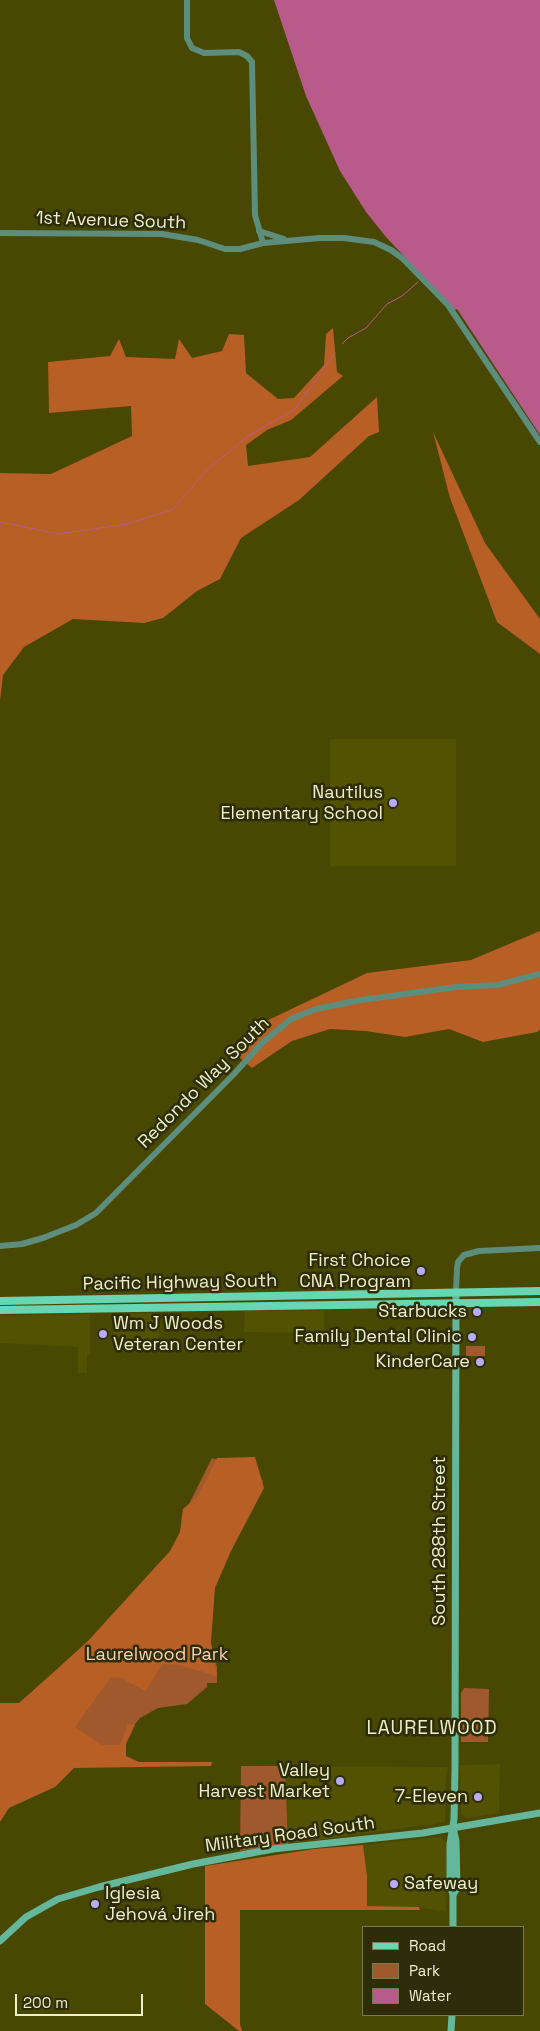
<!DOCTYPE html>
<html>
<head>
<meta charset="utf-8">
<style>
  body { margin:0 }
  #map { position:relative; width:540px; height:2031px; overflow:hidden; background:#484802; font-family:"Space Grotesk",sans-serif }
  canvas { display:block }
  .legend { position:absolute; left:362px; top:1926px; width:162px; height:90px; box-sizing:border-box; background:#2d2d0a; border:1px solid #7a7b56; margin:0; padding:6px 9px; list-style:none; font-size:15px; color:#edf0c8 }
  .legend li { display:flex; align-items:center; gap:10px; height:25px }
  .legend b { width:25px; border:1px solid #7a7b56 }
  .scale { position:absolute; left:15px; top:1994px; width:128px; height:22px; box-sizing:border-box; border:2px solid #edf0c8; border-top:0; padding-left:6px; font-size:15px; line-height:18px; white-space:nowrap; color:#edf0c8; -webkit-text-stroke:4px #2d2d0a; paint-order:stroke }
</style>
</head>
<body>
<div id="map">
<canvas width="540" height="2031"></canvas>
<ul class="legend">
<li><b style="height:6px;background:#69d6b3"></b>Road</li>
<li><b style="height:14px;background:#a0592d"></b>Park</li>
<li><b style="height:14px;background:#b85b8a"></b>Water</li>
</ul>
<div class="scale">200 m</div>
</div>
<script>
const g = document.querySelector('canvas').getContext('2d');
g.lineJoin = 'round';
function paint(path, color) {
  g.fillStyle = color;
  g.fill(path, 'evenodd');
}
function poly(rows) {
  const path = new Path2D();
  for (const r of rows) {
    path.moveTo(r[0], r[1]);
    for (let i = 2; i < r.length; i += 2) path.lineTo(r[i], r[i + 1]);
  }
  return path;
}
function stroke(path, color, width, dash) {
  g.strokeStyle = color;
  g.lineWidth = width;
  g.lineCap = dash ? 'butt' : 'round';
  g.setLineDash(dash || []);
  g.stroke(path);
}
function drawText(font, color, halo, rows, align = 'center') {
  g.font = font + ' "Space Grotesk",sans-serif';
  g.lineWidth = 5;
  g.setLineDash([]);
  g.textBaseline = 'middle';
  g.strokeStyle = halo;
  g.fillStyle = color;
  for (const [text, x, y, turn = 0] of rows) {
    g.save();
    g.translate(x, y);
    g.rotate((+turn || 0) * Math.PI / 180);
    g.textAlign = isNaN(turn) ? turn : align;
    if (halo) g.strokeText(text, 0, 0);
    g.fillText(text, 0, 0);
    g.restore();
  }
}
const built = poly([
  [330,739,456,739,456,866,330,866],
  [245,1311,324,1311,324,1333,244,1332],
  [159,1313,159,1346,113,1346,113,1314],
  [90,1314,90,1355,87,1355,87,1373,78,1373,78,1347,0,1343,0,1316],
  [500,1764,499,1813,467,1818,461,1814,460,1765],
  [285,1766,448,1767,446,1776,445,1821,441,1823,288,1844],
  [441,1837,447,1843,446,1912,415,1907,367,1907,367,1876,363,1845]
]);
const green = poly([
  [466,1346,485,1346,485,1356,466,1356],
  [212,1458,232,1465,244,1464,263,1481,219,1572,211,1599,211,1647,217,1667,217,1683,207,1683,207,1687,187,1704,158,1708,140,1718,124,1738,119,1763,0,1705,16,1704,30,1699,115,1623,174,1551,189,1504],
  [464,1688,489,1689,488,1742,461,1742,461,1693],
  [241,1766,285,1766,288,1844,240,1851]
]);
const forest = poly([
  [333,328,337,372,343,376,291,420,267,430,246,445,248,466,310,457,377,397,379,432,369,436,299,500,241,538,220,579,197,591,163,618,144,623,73,619,24,647,3,675,0,701,0,473,51,474,132,436,131,406,49,413,48,362,110,356,119,339,126,357,175,359,179,339,192,358,222,351,229,334,244,335,246,373,278,399,294,398,324,365,326,334],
  [433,432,485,543,540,619,540,654,497,622,450,498],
  [540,931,540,1030,537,1032,483,1042,449,1029,405,1037,366,1031,330,1029,292,1041,252,1068,234,1053,262,1023,367,973,471,960],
  [255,1457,264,1488,231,1551,215,1588,211,1642,217,1676,179,1665,162,1664,146,1691,121,1678,111,1677,75,1727,102,1745,120,1745,128,1724,135,1725,126,1744,126,1756,139,1762,212,1762,211,1766,74,1768,55,1787,9,1808,0,1822,0,1703,19,1703,56,1670,88,1641,170,1551,180,1532,183,1509,197,1497,217,1458],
  [363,1845,367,1876,367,1906,419,1907,420,1910,240,1910,240,2024,242,2031,239,2031,205,2004,205,1866,314,1849]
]);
const water = poly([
  [274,0,540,0,540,435,457,309,455,310,386,237,366,212,340,171,306,96]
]);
const stream = poly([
  [342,344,348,338,366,328,387,304,402,296,418,282],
  [0,522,59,534,127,524,172,510,207,470,248,436,294,410,335,353]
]);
const tertiary = poly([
  [187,0,187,38,192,48,204,53,239,52,247,56,252,62,255,215,263,243],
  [259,231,284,239],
  [0,233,162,234,198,240,225,249,240,249,263,243,320,238,344,238,374,242,391,250,402,258,448,305,540,442],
  [0,1246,22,1244,43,1238,76,1225,96,1213,233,1075,262,1043,291,1019,316,1009,361,1000,456,987,498,985,540,974],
  [456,1292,457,1268,458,1262,464,1255,479,1251,540,1248]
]);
const secondary = poly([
  [453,1895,457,1888,456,1841,454,1832],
  [453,1927,453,1895,450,1885,450,1844,454,1819,455,1770,456,1292],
  [0,1941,26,1917,58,1899,99,1887,193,1864,273,1849,423,1833,540,1813],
  [451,2031,452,2015]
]);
const primary = poly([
  [0,1301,540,1291],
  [0,1310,540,1302]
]);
const markers = [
  [393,803,5,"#b6acf8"],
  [421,1271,5,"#b6acf8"],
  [477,1312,5,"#b6acf8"],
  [103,1334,5,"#b6acf8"],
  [472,1337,5,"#b6acf8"],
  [480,1362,5,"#b6acf8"],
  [340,1781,5,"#b6acf8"],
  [478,1797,5,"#b6acf8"],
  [394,1884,5,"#b6acf8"],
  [95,1904,5,"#b6acf8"]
];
const streetNames = [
  ["1st Avenue South",111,221,2],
  ["Redondo Way South",204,1083,-45],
  ["Pacific Highway South",180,1283,-1],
  ["South 288th Street",440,1541,-90],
  ["Military Road South",290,1835,-8]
];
const poiNames = [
  ["Nautilus",383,793],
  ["Elementary School",383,814],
  ["First Choice",411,1261],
  ["CNA Program",411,1282],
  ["Starbucks",467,1312],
  ["Wm J Woods",113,1324,"left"],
  ["Veteran Center",113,1345,"left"],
  ["Family Dental Clinic",462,1337],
  ["KinderCare",470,1362],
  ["Valley",330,1771],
  ["Harvest Market",330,1792],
  ["7-Eleven",468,1797],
  ["Safeway",404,1884,"left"],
  ["Iglesia",105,1894,"left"],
  ["Jehová Jireh",105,1915,"left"]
];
const parkNames = [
  ["Laurelwood Park",157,1655]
];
const neighbourhoodNames = [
  ["LAURELWOOD",432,1729]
];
paint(built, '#525202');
paint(green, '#a0592d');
paint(forest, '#b75f25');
paint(water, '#b85b8a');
stroke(stream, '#b85b8a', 1);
stroke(tertiary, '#5d8e7d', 6);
stroke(secondary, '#65b79c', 7);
stroke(primary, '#69d6b3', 8);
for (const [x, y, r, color] of markers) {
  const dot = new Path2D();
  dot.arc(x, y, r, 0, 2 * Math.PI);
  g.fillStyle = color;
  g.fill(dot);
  stroke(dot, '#2d2d0a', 2);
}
drawText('18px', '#edf0c8', '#2d2d0a', streetNames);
drawText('18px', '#edf0c8', '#2d2d0a', poiNames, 'right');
drawText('18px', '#feceb3', '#2d2d0a', parkNames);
g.letterSpacing = '1px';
drawText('19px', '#edf0c8', '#2d2d0a', neighbourhoodNames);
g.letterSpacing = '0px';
</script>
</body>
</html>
